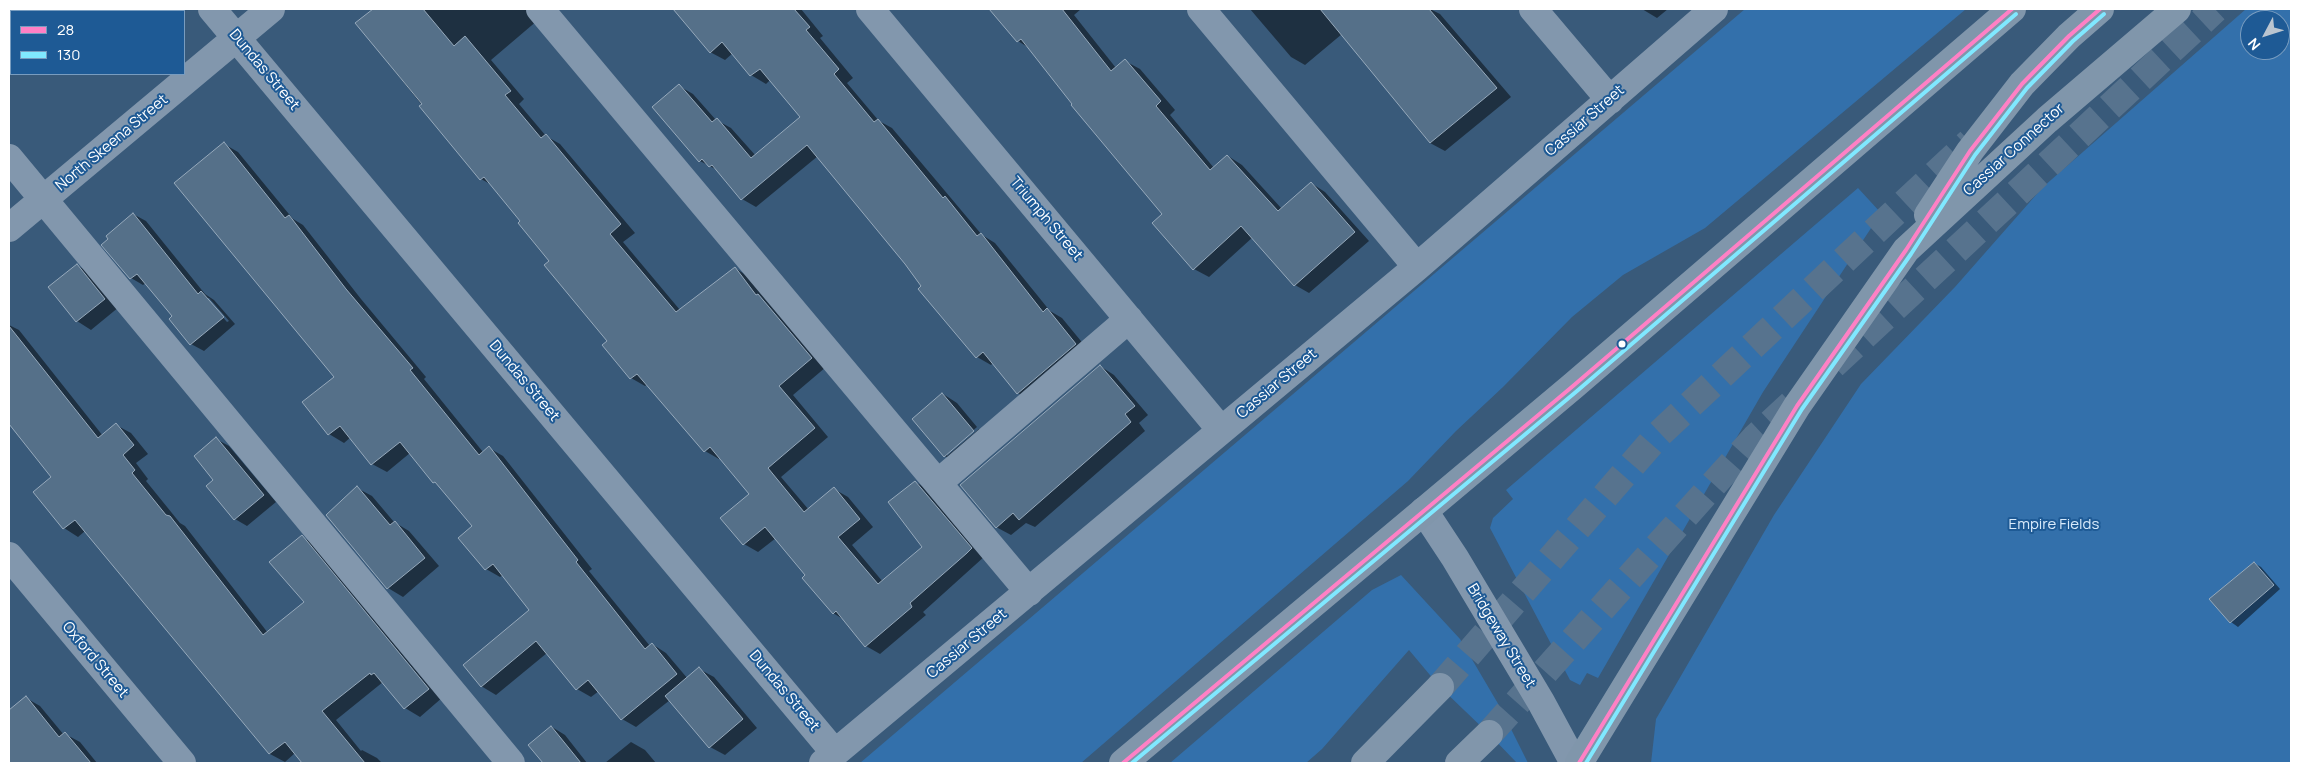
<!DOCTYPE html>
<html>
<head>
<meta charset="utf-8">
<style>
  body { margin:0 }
  #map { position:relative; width:2300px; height:772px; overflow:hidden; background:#395a7a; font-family:Manrope,sans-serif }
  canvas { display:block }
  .frame { position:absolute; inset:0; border:10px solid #fff; pointer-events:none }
  .legend { position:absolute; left:10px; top:10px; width:175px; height:65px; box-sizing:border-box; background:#1e5a95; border:1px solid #789cbf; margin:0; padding:6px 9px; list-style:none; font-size:15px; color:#fff }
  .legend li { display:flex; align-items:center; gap:10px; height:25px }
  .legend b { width:25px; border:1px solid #789cbf }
  .north { position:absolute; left:2240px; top:10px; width:50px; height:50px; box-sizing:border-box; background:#1e5a95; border:1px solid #789cbf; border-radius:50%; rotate:230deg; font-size:14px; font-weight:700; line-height:20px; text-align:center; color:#fff }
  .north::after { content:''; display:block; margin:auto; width:18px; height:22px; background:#bac5d0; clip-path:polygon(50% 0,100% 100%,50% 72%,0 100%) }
</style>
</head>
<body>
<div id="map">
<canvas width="2300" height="772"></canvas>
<div class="frame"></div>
<ul class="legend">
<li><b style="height:6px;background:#ff80c5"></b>28</li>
<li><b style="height:6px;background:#80e8ff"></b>130</li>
</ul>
<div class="north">N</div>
</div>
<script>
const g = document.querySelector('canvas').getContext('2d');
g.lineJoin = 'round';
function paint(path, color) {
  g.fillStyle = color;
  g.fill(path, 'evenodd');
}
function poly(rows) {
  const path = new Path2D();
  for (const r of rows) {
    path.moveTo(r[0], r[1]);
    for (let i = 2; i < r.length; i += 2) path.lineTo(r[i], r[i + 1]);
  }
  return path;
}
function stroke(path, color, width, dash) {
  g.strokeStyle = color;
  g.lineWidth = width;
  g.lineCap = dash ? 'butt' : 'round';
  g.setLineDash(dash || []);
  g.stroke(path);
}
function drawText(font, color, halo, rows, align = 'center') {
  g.font = font + ' Manrope,sans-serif';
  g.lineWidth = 4;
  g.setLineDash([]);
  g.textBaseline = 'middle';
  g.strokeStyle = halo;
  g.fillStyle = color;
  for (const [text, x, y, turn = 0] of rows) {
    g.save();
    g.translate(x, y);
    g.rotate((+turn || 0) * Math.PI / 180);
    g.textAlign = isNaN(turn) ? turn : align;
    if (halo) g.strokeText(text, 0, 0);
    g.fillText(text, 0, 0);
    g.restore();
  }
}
const green = poly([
  [1745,9,1966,9,1705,228,1623,275,1572,317,1503,387,1456,431,1408,481,1081,763,860,763],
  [2246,9,2291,9,2291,763,1651,763,1656,719,1774,515,1861,384,1955,287,2043,187],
  [2250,20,2280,20,2280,50,2250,50],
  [1858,188,1881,213,1763,392,1598,678,1587,673,1580,685,1570,680,1490,528,1493,518,1513,499,1506,490],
  [1401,575,1460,639,1500,707,1528,763,1517,763,1489,734,1440,687,1409,650,1322,749,1306,763,1170,763,1372,590]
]);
const shadow = poly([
  [9,9,15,9,9,14],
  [22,9,126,9,128,11,24,11],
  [375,9,528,9,538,20,491,60,524,99,519,104,546,136,560,144,635,233,623,242,680,310,735,268,749,277,826,367,793,395,828,437,781,477,809,510,834,489,848,497,873,527,852,545,883,582,924,547,915,482,930,490,985,556,923,612,926,615,880,654,866,646,843,619,833,613,807,575,776,538,758,552,744,544,722,518,751,494,721,458,719,459,705,451,648,384,645,386,631,378,609,341,522,221,492,185,481,179,357,24],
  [676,9,801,9,823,36,820,38,853,78,847,83,879,121,892,128,982,235,995,243,1050,311,1062,318,1090,352,1032,402,1018,393,993,363,991,365,977,357,906,263,818,156,756,207,742,199,719,171,700,161,654,107,679,86,693,94,716,120,731,128,756,156,802,117,771,79,766,84,751,75,733,53,725,60,710,52],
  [990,9,1081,9,1074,15,1116,68,1125,61,1140,69,1175,110,1170,115,1214,168,1228,156,1242,165,1282,209,1311,183,1325,192,1369,241,1309,293,1295,285,1253,237,1209,277,1194,269,1164,214,1029,48,1018,41],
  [1250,9,1430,9,1440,14,1511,97,1445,151,1430,143,1342,34,1305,65,1291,57],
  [1642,9,1668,9,1657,18],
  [224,144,238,152,293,219,303,225,361,299,426,377,424,379,483,452,489,448,503,456,592,569,589,571,650,646,652,644,666,653,688,679,699,669,714,677,757,728,725,755,710,747,670,700,636,727,622,719,599,691,591,697,577,689,547,653,496,695,481,686,531,610,503,575,500,577,486,569,474,526,441,486,434,482,410,453,387,472,372,464,351,437,344,443,329,434,303,402,335,377],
  [133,214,146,221,205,294,214,300,235,324,204,351,191,344,170,319,174,316,146,283,143,285,131,278,110,239],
  [206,298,209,298,229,321,227,322],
  [77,265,91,274,119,307,91,330,77,321],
  [9,325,19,330,103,436,116,425,131,433,148,454,136,463,148,479,146,481,180,523,185,526,268,633,305,603,302,537,316,545,443,697,420,717,405,708,383,682,336,720,361,751,362,750,377,758,382,763,302,763,295,753,285,762,270,754,85,531,78,537,64,528,53,477,9,421],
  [1100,366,1114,375,1148,415,1139,423,1145,431,1035,527,1026,523,1011,535,996,527],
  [943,394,957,403,977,427,947,453,947,456,979,429,988,440,959,465,945,456],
  [216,439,229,446,276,502,247,526,235,519,215,480],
  [357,488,372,496,394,522,409,531,439,566,403,597,388,588,327,515],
  [2254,563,2261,567,2280,589,2238,627,2231,622],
  [26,698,40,706,64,735,65,734,80,742,97,763,9,763,9,711],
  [552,727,565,735,587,763,545,763,529,745],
  [631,742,645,750,656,763,605,763]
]);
const building = poly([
  [373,9,423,9,454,46,465,36,511,91,505,95,541,138,546,134,621,224,610,234,676,312,735,267,756,295,758,294,812,358,779,386,815,428,768,468,804,512,834,487,860,519,838,537,878,584,922,547,888,502,915,481,972,548,967,553,910,603,912,607,865,647,836,611,833,614,802,578,805,575,765,527,743,545,720,518,749,494,710,447,704,452,637,374,630,379,602,345,607,341,544,265,549,261,518,223,520,221,484,177,480,180,419,106,422,104,355,23,373,9],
  [673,9,794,9,810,27,806,30,839,69,834,74,874,122,878,119,943,198,945,196,977,236,981,233,1043,312,1047,308,1076,344,1017,394,983,352,976,358,918,289,921,286,905,264,807,145,741,200,712,165,709,167,702,159,699,162,652,107,679,84,712,122,717,118,751,158,800,117,760,69,750,76,722,42,710,53,673,9],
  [989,9,1062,9,1111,71,1125,59,1161,101,1156,106,1210,170,1227,155,1278,211,1311,182,1355,232,1294,286,1241,226,1193,270,1152,223,1162,214,1071,105,1072,104,1021,39,1017,42,989,9],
  [1320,9,1429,9,1497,88,1430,143,1320,9],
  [224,142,285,218,289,215,346,289,413,368,410,370,479,455,489,446,578,560,576,562,645,649,652,643,677,674,621,720,588,680,576,690,536,641,481,687,463,665,529,610,493,564,485,570,458,538,472,526,435,482,433,483,400,442,371,465,340,426,328,435,302,402,334,377,174,183,224,142],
  [133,213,198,294,201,291,224,317,190,345,169,319,172,316,137,274,130,279,101,245,108,239,106,236,133,213],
  [77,264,105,299,76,322,48,287,77,264],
  [9,326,98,438,116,423,134,445,123,455,135,470,132,473,166,515,170,516,263,635,304,602,269,562,302,535,429,689,404,709,374,673,371,675,370,673,322,711,365,763,302,763,285,742,269,754,75,520,63,529,33,492,51,477,9,424,9,326],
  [1100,365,1135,406,1125,414,1131,422,1019,520,1013,513,996,528,960,485,1100,365],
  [942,393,974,431,944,457,912,419,942,393],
  [216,437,264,495,234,520,206,486,213,480,194,456,216,437],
  [357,486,390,525,395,521,425,558,387,589,326,515,357,486],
  [2254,562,2274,585,2230,623,2209,599,2254,562],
  [699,667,743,719,709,748,665,696,699,667],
  [26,696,59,737,65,732,91,763,9,763,9,710,26,696],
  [551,726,581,763,543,763,528,745,551,726]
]);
const highwayTunnel = poly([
  [1833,365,2215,9],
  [1440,687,1658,435,1970,142],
  [1489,734,1755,438,1798,398]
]);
const minor = poly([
  [212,9,835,753],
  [540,9,1029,592],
  [870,9,1221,430],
  [1201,9,1417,267],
  [1533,9,1610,100],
  [9,158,511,763],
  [9,228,271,9],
  [938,483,1129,319],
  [1424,511,1455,558,1541,702,1574,763],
  [9,556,182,763],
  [823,763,1417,267,1714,9]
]);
const major = poly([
  [1928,215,1970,151,2022,84,2069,36,2100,9],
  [1424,511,1573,386,2012,9],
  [1579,763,1797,406,1906,250,2047,120,2177,9]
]);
const highway = poly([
  [1123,763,1424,511],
  [1365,763,1440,687],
  [1459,763,1489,734]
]);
const bus1 = poly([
  [1123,763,1573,386,2012,9],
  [1579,763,1797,406,1906,250,1970,151,2022,84,2069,36,2100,9]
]);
const bus2 = poly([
  [1132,763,1577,391,2016,14],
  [1586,763,1802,409,1911,254,1975,155,2027,88,2073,41,2104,14]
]);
const markers = [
  [1622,344,4.5,"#fff"]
];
const streetNames = [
  ["Dundas Street",264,70,50],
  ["Cassiar Street",1585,121,-41],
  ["North Skeena Street",112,143,-40],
  ["Cassiar Connector",2014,150,-42],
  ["Triumph Street",1046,219,50],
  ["Dundas Street",524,381,50],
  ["Cassiar Street",1277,384,-40],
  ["Bridgeway Street",1501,636,59],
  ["Cassiar Street",967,644,-40],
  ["Oxford Street",95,660,50],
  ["Dundas Street",784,691,50]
];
const parkNames = [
  ["Empire Fields",2054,525]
];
paint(green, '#3370ab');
paint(shadow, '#0007');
paint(building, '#557089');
stroke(building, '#96a9bb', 1);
stroke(highwayTunnel, '#57738e', 28, [28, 14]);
stroke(minor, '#8297ad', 28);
stroke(major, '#8096ab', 28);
stroke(highway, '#8196ab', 28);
stroke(bus1, '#ff80c5', 4);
stroke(bus2, '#80e8ff', 4);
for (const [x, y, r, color] of markers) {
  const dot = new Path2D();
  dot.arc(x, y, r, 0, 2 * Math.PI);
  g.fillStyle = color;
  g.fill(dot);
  stroke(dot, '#1e5a95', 2);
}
drawText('15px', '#fff', '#1e5a95', streetNames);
drawText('15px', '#d8eafb', '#1e5a95', parkNames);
</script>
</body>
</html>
